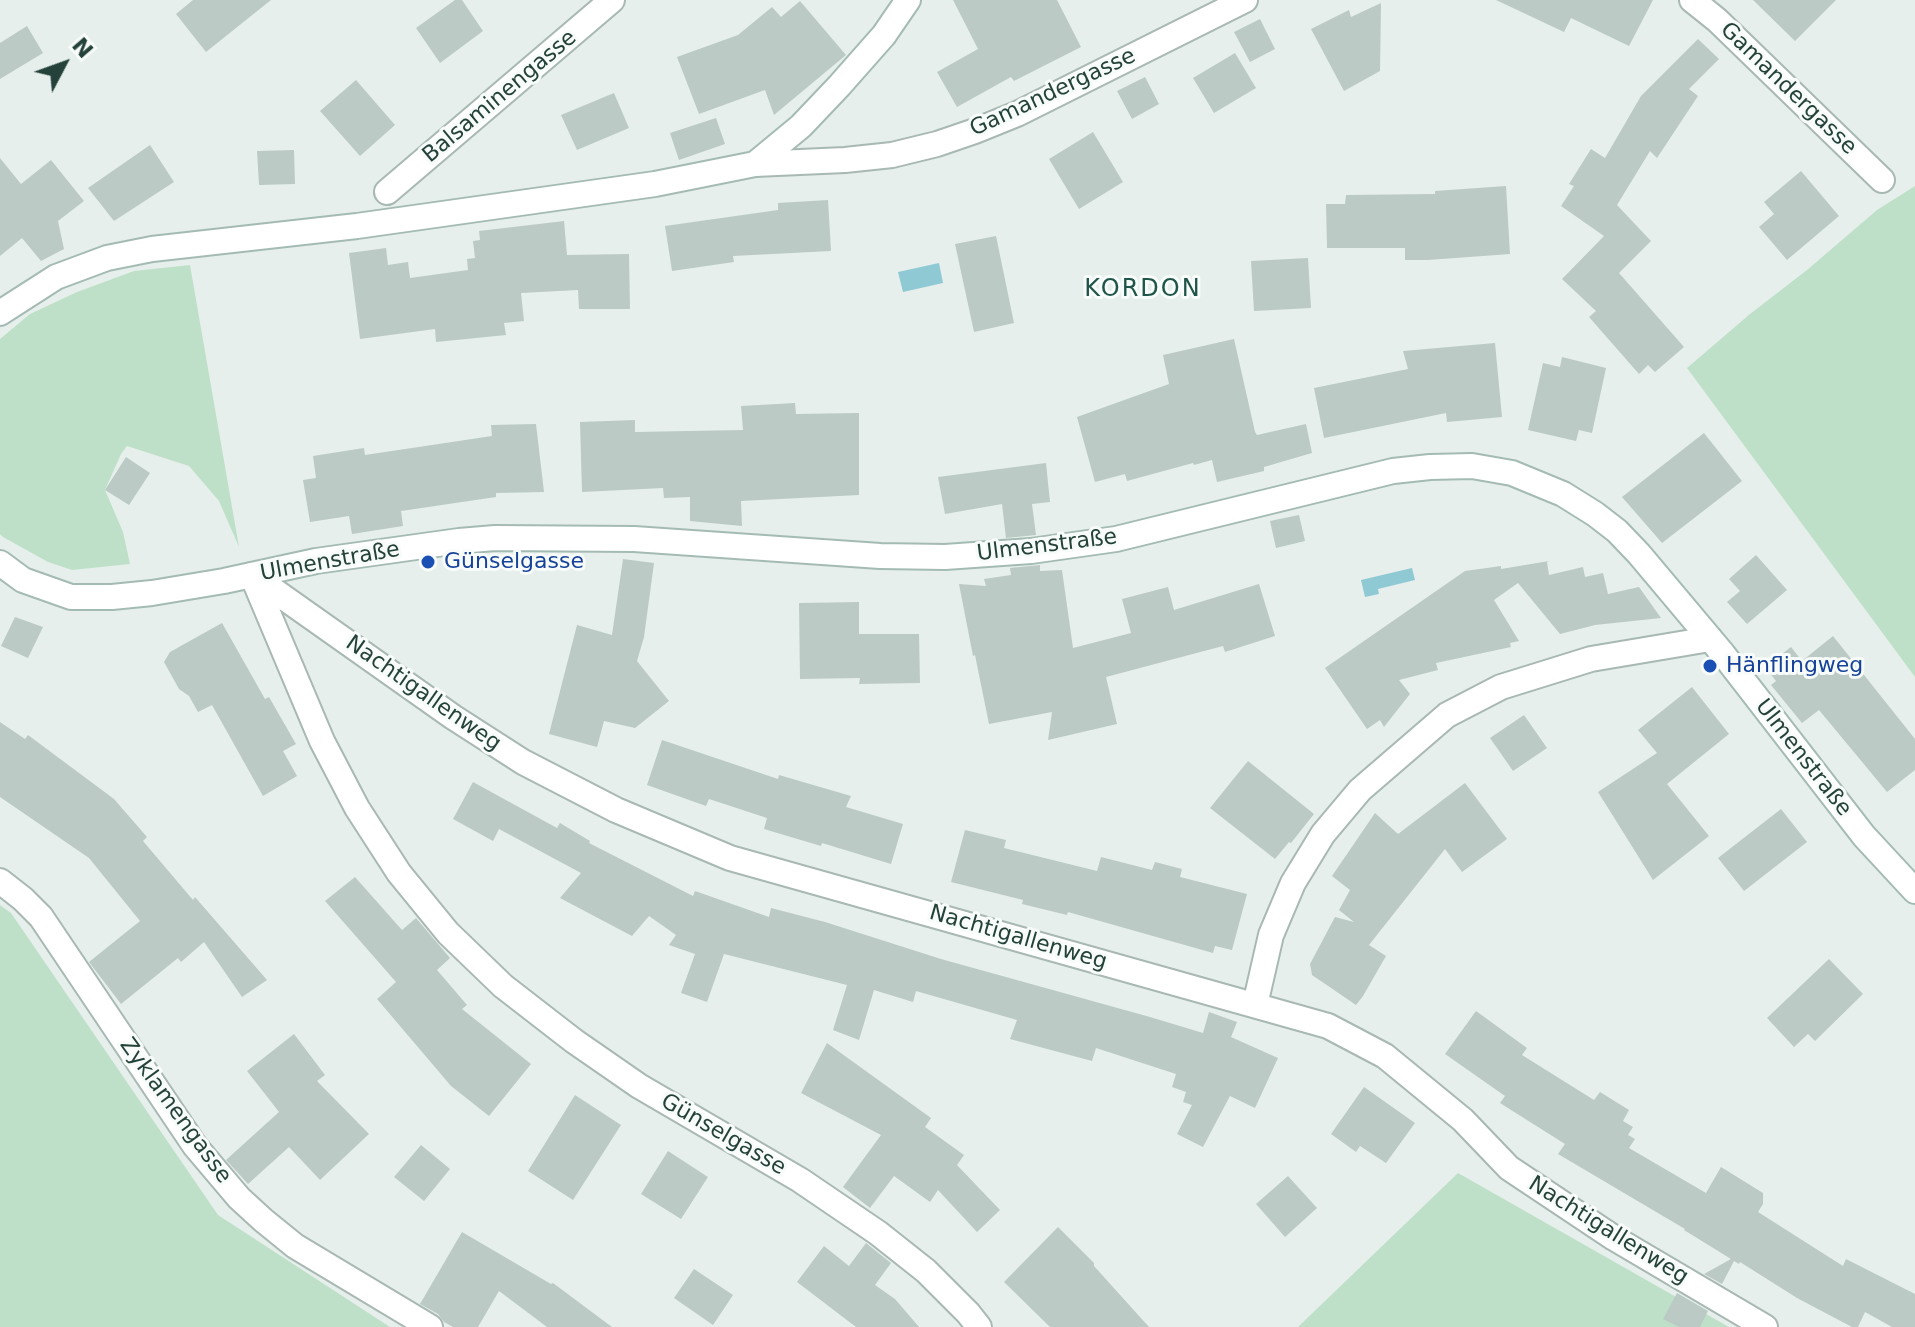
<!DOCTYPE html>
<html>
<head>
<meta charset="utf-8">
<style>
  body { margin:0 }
  #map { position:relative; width:1915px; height:1327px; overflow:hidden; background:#e6efeb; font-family:"DejaVu Sans",sans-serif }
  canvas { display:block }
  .north { position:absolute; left:24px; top:24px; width:80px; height:80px; -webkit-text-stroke:6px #f7fbf9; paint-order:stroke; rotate:49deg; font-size:22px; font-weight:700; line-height:32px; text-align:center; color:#24423a }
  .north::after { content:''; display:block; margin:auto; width:28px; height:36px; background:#24423a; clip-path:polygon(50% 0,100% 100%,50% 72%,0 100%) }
</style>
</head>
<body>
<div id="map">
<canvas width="1915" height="1327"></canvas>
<div class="north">N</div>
</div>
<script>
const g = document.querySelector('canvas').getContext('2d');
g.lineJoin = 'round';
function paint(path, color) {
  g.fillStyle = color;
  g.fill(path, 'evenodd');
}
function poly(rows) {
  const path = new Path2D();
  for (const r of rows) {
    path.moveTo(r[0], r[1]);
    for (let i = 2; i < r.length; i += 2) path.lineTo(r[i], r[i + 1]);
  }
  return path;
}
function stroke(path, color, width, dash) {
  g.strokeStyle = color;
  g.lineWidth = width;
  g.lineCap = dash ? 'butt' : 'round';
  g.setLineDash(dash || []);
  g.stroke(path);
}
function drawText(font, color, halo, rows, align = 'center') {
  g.font = font + ' "DejaVu Sans",sans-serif';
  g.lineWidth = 6;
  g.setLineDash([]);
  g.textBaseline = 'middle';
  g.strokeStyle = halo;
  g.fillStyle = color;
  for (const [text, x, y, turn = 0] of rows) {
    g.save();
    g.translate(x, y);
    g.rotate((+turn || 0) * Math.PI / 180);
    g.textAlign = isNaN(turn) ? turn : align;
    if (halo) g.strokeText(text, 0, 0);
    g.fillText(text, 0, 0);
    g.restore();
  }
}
const green = poly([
  [1915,186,1915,677,1687,368,1750,314,1807,270,1877,210],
  [190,265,239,547,219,501,189,466,127,446,121,454,105,490,123,532,130,564,72,570,48,562,3,537,0,534,0,339,30,314,77,292,134,271],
  [0,905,11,913,218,1215,390,1327,0,1327],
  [1458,1173,1729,1327,1298,1327]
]);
const water = poly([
  [939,263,943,283,903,292,898,272],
  [1412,568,1415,580,1378,589,1379,594,1365,597,1361,580]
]);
const building = poly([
  [193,0,271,0,206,52,176,14],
  [455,0,462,0,483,31,440,63,416,28],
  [953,0,1057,0,1081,47,1014,81,1011,77,957,107,937,72,978,49],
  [1496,0,1653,0,1629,46,1571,18,1564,32],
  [1753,0,1836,0,1795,41],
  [800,1,846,55,774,115,765,90,699,114,677,57,738,35,772,7,781,17],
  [1381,3,1380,71,1344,91,1311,29,1349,10,1351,17],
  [1260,19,1275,49,1250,62,1234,32],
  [27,26,43,53,0,79,0,43],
  [1698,39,1719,59,1689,89,1698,96,1657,158,1650,151,1617,205,1651,241,1619,273,1684,347,1655,372,1648,365,1639,374,1589,317,1596,311,1562,279,1604,236,1561,206,1574,186,1569,184,1591,149,1605,158,1641,96],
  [1235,53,1256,88,1214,113,1193,78],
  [1145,77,1159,104,1132,119,1117,91],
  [356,80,395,125,360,156,320,111],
  [614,93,629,128,577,150,561,115],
  [716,118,725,144,679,160,670,133],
  [1093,132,1123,182,1079,209,1049,159],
  [150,145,174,182,114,221,88,188],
  [294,150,295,184,259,185,257,151],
  [0,158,21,184,51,160,84,201,58,221,64,249,41,261,22,238,0,256],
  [1801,171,1839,216,1787,260,1759,227,1774,214,1764,202],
  [1506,186,1510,254,1428,260,1405,260,1405,248,1327,248,1326,204,1345,204,1346,195,1435,194,1435,191],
  [828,200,831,251,733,256,734,262,672,271,665,226,778,210,778,203],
  [564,221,567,255,629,254,630,309,579,309,578,290,521,293,524,321,504,323,506,335,436,342,435,329,360,339,349,253,386,248,388,265,408,262,410,278,468,270,467,259,475,258,473,241,480,240,479,231],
  [996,236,1014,323,974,332,955,244],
  [1308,258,1311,308,1254,311,1251,261],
  [1234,339,1255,432,1257,435,1306,424,1312,453,1264,467,1264,471,1217,482,1212,460,1194,465,1193,463,1127,481,1125,474,1095,482,1077,417,1169,384,1163,355],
  [1495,343,1502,417,1447,422,1446,413,1324,438,1314,388,1408,369,1403,351],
  [1562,357,1606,368,1592,433,1579,430,1576,441,1528,430,1543,363,1560,367],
  [795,403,796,414,859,413,859,495,741,501,742,526,690,521,690,497,664,498,663,488,582,492,580,422,635,420,635,432,743,430,741,406],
  [536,424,544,492,496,493,496,497,401,511,403,526,352,534,349,516,310,522,303,480,316,478,313,456,364,448,365,455,492,436,491,425],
  [1704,433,1742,481,1662,543,1622,497],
  [126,457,150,473,129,505,105,490],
  [1046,463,1050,502,1032,504,1036,535,1006,538,1002,504,945,514,938,477],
  [1299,515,1305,541,1276,548,1270,521],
  [1756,555,1787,590,1747,624,1727,602,1740,591,1729,579],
  [623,559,654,563,644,637,637,661,669,701,635,728,604,721,597,747,549,734,577,625,612,635],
  [1549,561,1547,562,1549,575,1583,567,1585,577,1603,573,1608,594,1639,587,1661,618,1595,625,1560,634,1518,583,1494,600,1519,641,1510,643,1511,647,1436,663,1438,670,1399,680,1410,694,1384,727,1380,720,1367,729,1325,668,1465,571,1501,566,1501,569],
  [1040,565,1040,571,1062,570,1073,648,1131,633,1122,599,1168,587,1174,610,1259,584,1275,636,1225,652,1223,646,1106,677,1117,724,1048,740,1052,712,989,724,975,655,973,656,959,584,986,586,984,579,1011,575,1010,568],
  [859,602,859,634,919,634,920,683,859,684,860,678,800,679,799,603],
  [15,617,43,627,28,658,1,646],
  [222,623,265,699,269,697,296,744,283,751,297,776,263,796,212,705,198,712,189,696,179,689,164,662,170,652],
  [1833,636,1915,739,1915,770,1887,792,1819,710,1802,723,1771,685,1776,681,1765,667,1791,647,1802,661],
  [1692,687,1729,734,1667,784,1709,836,1653,880,1598,792,1657,753,1638,730],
  [1524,715,1547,748,1513,771,1490,738],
  [0,722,25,739,28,735,114,799,147,837,143,841,193,900,195,897,267,980,242,997,204,942,181,962,178,958,121,1004,89,962,140,921,89,858,0,797],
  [662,740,778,779,779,775,851,796,846,807,903,824,891,864,822,843,821,846,764,829,767,818,709,799,706,806,647,785],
  [1248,761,1314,814,1291,843,1289,842,1275,859,1210,808],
  [473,782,557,828,560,823,590,841,589,843,693,896,695,891,769,917,771,908,825,922,941,959,1150,1017,1203,1033,1209,1012,1237,1022,1231,1037,1278,1058,1255,1108,1230,1096,1203,1147,1177,1134,1192,1105,1183,1102,1186,1092,1172,1087,1176,1074,1096,1048,1092,1061,1010,1039,1017,1020,916,991,913,1002,874,990,859,1040,833,1030,847,985,724,954,707,1002,681,993,695,954,669,945,676,935,649,916,632,936,560,898,581,873,499,829,493,841,453,819],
  [1465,783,1507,839,1462,872,1445,849,1369,945,1386,956,1363,996,1356,1005,1312,975,1310,964,1335,917,1354,922,1339,910,1350,890,1332,876,1375,813,1398,834],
  [1781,809,1807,842,1744,891,1718,858],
  [965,830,1006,840,1004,848,1097,871,1101,857,1152,870,1155,862,1182,869,1180,877,1247,894,1232,950,1215,946,1213,953,1068,912,1067,915,1022,904,1023,900,951,882],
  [355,877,402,930,416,918,450,958,437,970,467,1005,462,1009,531,1064,489,1116,451,1086,377,999,396,982,325,901],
  [1829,959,1863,994,1815,1041,1808,1034,1794,1047,1767,1018],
  [1476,1011,1527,1048,1522,1055,1594,1100,1600,1092,1629,1110,1623,1121,1633,1127,1628,1135,1635,1139,1629,1148,1706,1193,1721,1167,1763,1193,1763,1204,1758,1212,1843,1266,1846,1259,1915,1294,1915,1327,1892,1327,1865,1312,1858,1327,1852,1327,1797,1298,1740,1262,1739,1264,1734,1261,1722,1284,1704,1274,1731,1259,1684,1230,1685,1229,1558,1154,1565,1144,1500,1103,1505,1096,1445,1054],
  [294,1034,325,1075,317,1081,369,1134,320,1180,289,1147,248,1184,226,1160,279,1112,247,1071],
  [827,1043,931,1118,925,1127,964,1155,957,1165,1000,1210,977,1232,938,1190,930,1202,894,1176,870,1208,843,1187,881,1135,801,1093],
  [1364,1087,1415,1123,1386,1163,1360,1146,1356,1152,1331,1134],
  [575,1095,621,1125,573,1200,528,1171],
  [421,1145,450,1169,424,1201,394,1177],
  [668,1151,708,1177,681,1219,641,1194],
  [1288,1176,1317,1208,1285,1237,1256,1204],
  [1058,1227,1094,1263,1094,1266,1149,1327,1050,1327,1004,1282],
  [462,1232,551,1284,553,1283,612,1327,547,1327,499,1291,478,1327,453,1327,444,1322,438,1314,420,1304],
  [866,1243,891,1263,875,1285,895,1299,919,1327,856,1327,797,1282,824,1246,849,1266],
  [694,1269,733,1295,713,1325,674,1298],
  [1677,1293,1708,1311,1700,1327,1679,1327,1663,1319]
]);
const street = poly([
  [1692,0,1717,20,1882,180],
  [755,164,845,160,892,155,937,144,975,131,1017,114,1245,0],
  [387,192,612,0],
  [252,575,453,717,523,762,616,810,730,858,1328,1026,1385,1056,1463,1120,1509,1168,1614,1238,1765,1327],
  [252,575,322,741,357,808,399,873,448,933,503,986,574,1041,639,1086,800,1180,878,1233,926,1271,968,1313,979,1327],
  [0,881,23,899,41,917,195,1146,239,1198,263,1220,295,1246,430,1327],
  [1255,1005,1271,935,1293,883,1323,834,1360,790,1447,715,1501,687,1591,659,1710,639]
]);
const secondary = poly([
  [0,313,56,277,107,258,152,249,357,226,655,184,755,164,801,126,839,86,884,35,908,0],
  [0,563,23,580,71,597,112,597,152,593,224,581,316,561,459,541,495,538,634,539,880,556,945,557,1031,551,1116,539,1393,471,1430,467,1472,466,1512,473,1563,494,1595,514,1617,531,1639,554,1723,654,1864,836,1915,891]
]);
const markers = [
  [428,562,8,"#1a4fb4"],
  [1710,666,8,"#1a4fb4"]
];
const streetNames = [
  ["Gamandergasse",1788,89,44],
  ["Gamandergasse",1053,93,-25],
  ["Balsaminengasse",500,97,-40],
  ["Ulmenstraße",1047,546,-7],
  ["Ulmenstraße",330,562,-10],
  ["Nachtigallenweg",423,694,35],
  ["Ulmenstraße",1803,758,52],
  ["Nachtigallenweg",1018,938,16],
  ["Zyklamengasse",175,1111,54],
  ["Günselgasse",723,1135,30],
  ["Nachtigallenweg",1608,1231,32]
];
const transitNames = [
  ["Günselgasse",444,562],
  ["Hänflingweg",1726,666]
];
const neighbourhoodNames = [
  ["KORDON",1143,290]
];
paint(green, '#bfe0c8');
paint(water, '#8ec9d4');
paint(building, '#bbcac4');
stroke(street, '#a8b8b2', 28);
stroke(secondary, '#a4bbb3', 28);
stroke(street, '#fff', 24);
stroke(secondary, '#fff', 24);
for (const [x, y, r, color] of markers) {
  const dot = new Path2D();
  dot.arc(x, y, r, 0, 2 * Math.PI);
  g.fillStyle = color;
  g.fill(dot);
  stroke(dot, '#f7fbf9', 3);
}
drawText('22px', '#24423a', '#f7fbf9', streetNames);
drawText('22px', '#164399', '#f7fbf9', transitNames, 'left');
g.letterSpacing = '2px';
drawText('24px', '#1f5548', '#f7fbf9', neighbourhoodNames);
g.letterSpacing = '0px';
</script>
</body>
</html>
